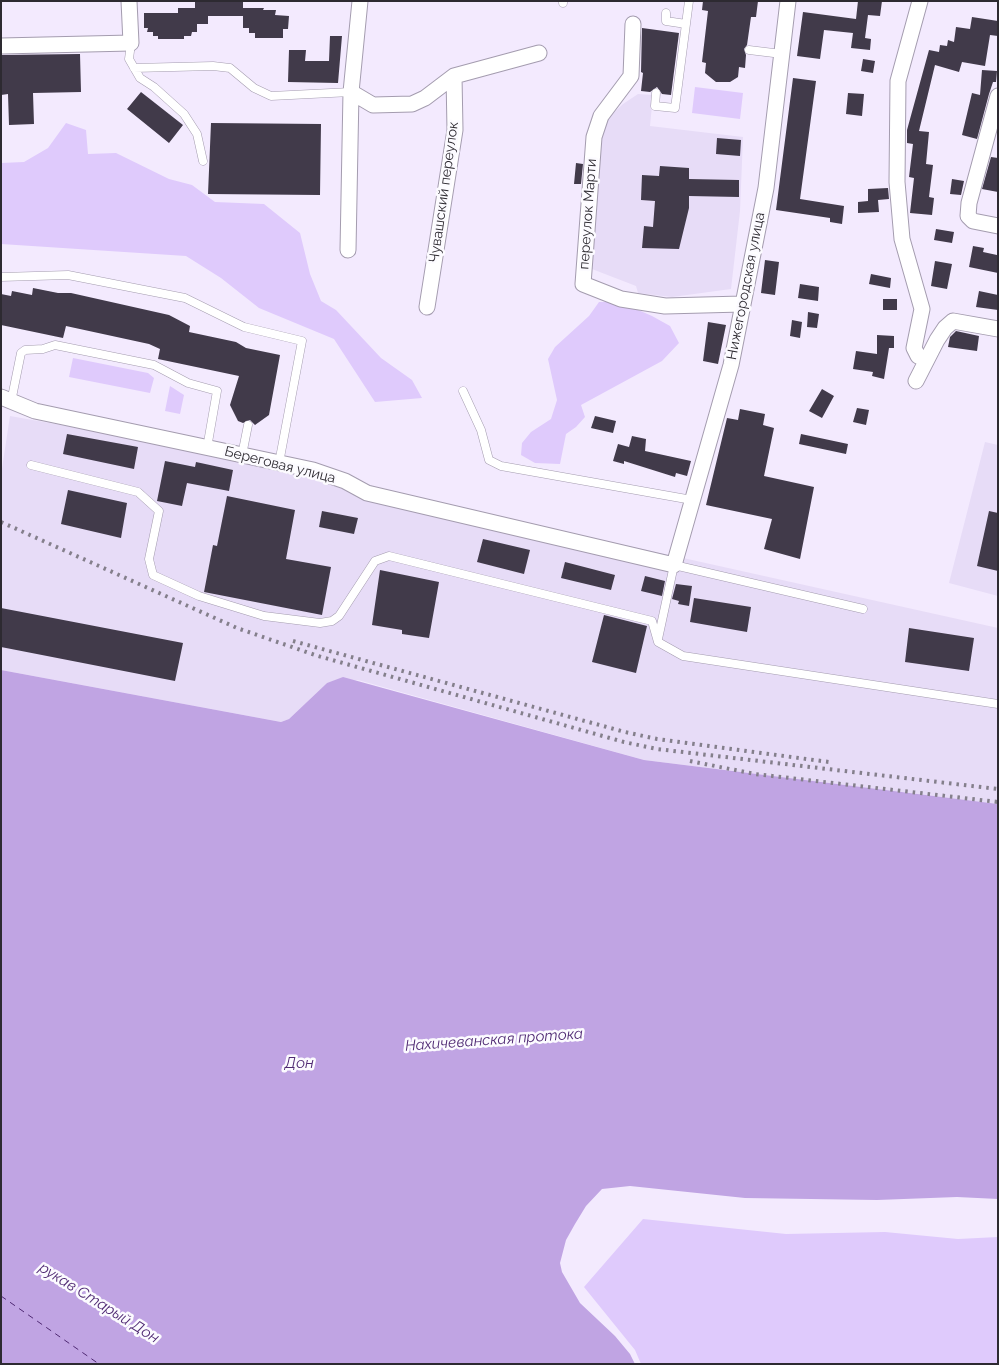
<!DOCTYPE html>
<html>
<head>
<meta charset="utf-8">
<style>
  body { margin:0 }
  #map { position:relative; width:999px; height:1365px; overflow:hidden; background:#f3eafe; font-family:Raleway,sans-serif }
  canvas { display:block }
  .frame { position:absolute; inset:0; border:2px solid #2d2a31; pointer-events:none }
</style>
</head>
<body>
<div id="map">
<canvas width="999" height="1365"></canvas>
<div class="frame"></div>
</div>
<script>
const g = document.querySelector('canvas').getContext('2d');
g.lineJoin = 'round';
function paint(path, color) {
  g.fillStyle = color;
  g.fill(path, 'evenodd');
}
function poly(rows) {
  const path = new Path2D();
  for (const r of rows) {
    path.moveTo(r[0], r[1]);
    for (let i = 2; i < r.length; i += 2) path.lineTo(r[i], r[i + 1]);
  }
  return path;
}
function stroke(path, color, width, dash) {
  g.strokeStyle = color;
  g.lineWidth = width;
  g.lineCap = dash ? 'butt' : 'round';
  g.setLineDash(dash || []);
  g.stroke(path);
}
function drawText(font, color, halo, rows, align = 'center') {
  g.font = font + ' Raleway,sans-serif';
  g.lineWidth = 5;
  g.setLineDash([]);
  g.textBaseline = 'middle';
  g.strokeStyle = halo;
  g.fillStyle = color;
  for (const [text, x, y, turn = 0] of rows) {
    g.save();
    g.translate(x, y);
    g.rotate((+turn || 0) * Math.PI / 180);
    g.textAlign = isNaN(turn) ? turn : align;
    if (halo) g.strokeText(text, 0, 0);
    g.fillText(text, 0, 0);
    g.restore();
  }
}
const built = poly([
  [638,94,653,95,650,126,743,137,740,211,731,289,672,297,638,293,636,286,592,269,599,138,605,121,623,104],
  [10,416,179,446,998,628,998,804,644,760,358,680,327,683,289,719,281,722,1,670,1,475],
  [985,442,998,445,998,596,949,583]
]);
const green = poly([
  [695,87,743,93,740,119,692,113],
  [66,123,86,130,88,154,116,153,169,179,192,185,215,202,264,204,300,233,310,274,321,301,336,310,381,358,412,380,422,398,375,402,334,339,259,308,221,278,186,256,1,244,1,163,24,162,48,148],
  [599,302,620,302,652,316,670,326,679,343,662,361,581,405,585,417,576,427,566,434,560,464,535,463,521,455,522,443,531,432,551,419,557,400,548,359,555,347,589,316],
  [73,358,148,373,154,378,150,393,69,377],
  [170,386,184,395,180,414,165,411],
  [643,1219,786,1234,885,1232,958,1239,998,1237,998,1364,641,1364,635,1350,584,1287]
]);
const water = poly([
  [1,670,281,722,289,719,327,683,343,677,644,760,998,804,998,1199,957,1197,877,1200,745,1198,630,1186,602,1189,586,1206,575,1224,566,1240,560,1263,562,1272,580,1303,615,1336,630,1354,635,1364,1,1364]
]);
const ferry = poly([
  [1,1296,99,1364]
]);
const building = poly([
  [243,1,243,16,208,16,208,24,197,24,197,32,192,32,191,36,184,36,184,39,158,39,158,36,153,36,153,32,147,32,148,28,144,28,144,13,178,13,178,8,195,8,195,2],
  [703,1,758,1,756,17,751,17,747,45,744,49,746,55,745,68,739,67,738,77,730,82,716,82,705,73,706,63,702,62,708,11,702,10],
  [858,1,882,1,880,16,868,15,865,38,871,39,870,50,851,48,853,33,824,30,820,59,797,56,803,12,856,19],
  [243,8,264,8,263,10,276,10,275,15,289,16,288,29,283,29,283,38,255,38,255,33,249,33,249,28,243,28],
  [972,17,998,21,998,36,990,35,985,66,962,62,959,72,935,65,919,131,929,132,926,164,933,165,929,197,934,198,932,215,910,213,914,178,909,177,913,144,907,143,907,130,929,50,939,52,940,45,947,46,948,40,954,42,956,27,970,29],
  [642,28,679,33,671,95,662,94,657,87,650,92,641,91,643,73,641,72],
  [330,36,342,36,338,83,288,82,289,50,306,50,305,61,329,61],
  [80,54,81,92,33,93,34,124,9,125,8,94,1,95,1,55],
  [863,59,875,61,873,73,861,71],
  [982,70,997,71,996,82,993,82,989,94,977,139,962,135,972,93,980,95],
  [793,78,816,81,800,199,844,206,842,224,830,222,830,218,776,210],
  [141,92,183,125,169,143,127,109],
  [848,93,864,94,862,116,846,114],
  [211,123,321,124,320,195,208,194],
  [717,138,741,140,740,156,716,154],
  [991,157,998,158,998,192,982,189],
  [576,163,583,164,581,184,574,184],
  [660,166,689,168,689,179,739,180,739,197,689,196,689,208,679,249,642,248,644,226,653,227,655,201,641,200,642,175,659,176],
  [952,179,964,181,961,195,950,194],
  [888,188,889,199,878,200,879,212,858,213,858,202,868,201,868,189],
  [936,229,954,232,952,243,934,240],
  [973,246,984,248,983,252,997,255,998,273,969,267],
  [765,260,779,262,775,295,761,293],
  [935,261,952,264,947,289,931,286],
  [871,274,891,278,890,288,869,284],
  [800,284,819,287,818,301,798,298],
  [33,288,58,293,71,293,169,315,190,326,189,332,236,342,246,348,280,355,269,415,255,425,250,420,243,423,238,421,230,405,239,376,158,359,160,349,149,344,66,326,63,338,1,325,1,294,11,296,12,291,32,295],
  [979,291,998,295,998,310,976,307],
  [883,299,897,299,897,310,883,310],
  [808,312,819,314,817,328,807,327],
  [792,320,802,322,800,338,790,336],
  [708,322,726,325,718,364,703,361],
  [956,331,979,336,977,351,948,347,950,337],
  [877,335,894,336,894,348,889,348,884,379,872,376,873,372,853,369,856,351,877,354],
  [822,389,834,396,822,418,809,411],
  [857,408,869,410,866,425,853,422],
  [740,409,765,414,763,425,774,428,764,476,814,487,800,559,764,549,772,519,706,505,727,418,738,420],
  [595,416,616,421,613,433,591,428],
  [67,434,138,447,134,469,63,454],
  [801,434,848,444,846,454,799,444],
  [632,436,646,439,645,451,691,461,687,476,676,473,675,477,624,461,624,464,613,461,618,444,629,447],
  [165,461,195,467,196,462,233,470,229,491,187,483,182,506,157,501],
  [68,490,127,503,121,538,61,524],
  [227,496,295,510,286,559,331,567,322,615,204,592,213,545,217,546],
  [322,511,358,518,354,534,319,527],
  [989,511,998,513,998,571,977,566],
  [483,539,530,550,524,574,477,562],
  [565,562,615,575,611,590,561,578],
  [380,570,439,582,429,638,402,634,402,630,372,625],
  [645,576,665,581,662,596,641,591],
  [676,584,692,586,689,606,678,604,679,601,672,599],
  [694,598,751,607,747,632,690,622],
  [1,608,183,643,175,681,1,647],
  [604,615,647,626,636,673,592,662],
  [909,628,974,638,969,671,905,662]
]);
const service = poly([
  [563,3,563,1],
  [666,13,666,21,686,24],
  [131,43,129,59,140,78,154,87,184,114,197,134,203,161],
  [749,50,782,54],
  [134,68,213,66,230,68,254,88,271,96,351,92],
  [656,93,655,106,675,108,689,1],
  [1,277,68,275,185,298,244,327,302,341,279,463],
  [463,391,481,430,489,460,501,466,692,500],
  [11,402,21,353,25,350,43,349,55,345,154,365,188,383,217,391,207,448],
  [242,455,248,425],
  [31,465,138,492,159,511,149,559,153,575,199,596,264,616,320,623,332,621,339,616,375,561,389,556,652,621,658,642,683,656,998,704],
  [658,639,674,565,863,609]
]);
const minor = poly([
  [920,1,898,81,897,182,902,239,922,309,914,348,918,356,926,360],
  [633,24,631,76,601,116,594,137,583,284,621,299,665,306,742,304],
  [1,46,131,43,129,1],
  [351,92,373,105,412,104,425,98,454,76,539,53],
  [998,96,969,203,968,216,973,221,998,226],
  [348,250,351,92,360,1],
  [427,307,455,130,454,76],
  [916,381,937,340,945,328,953,321,998,329],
  [1,397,35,411,313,470,345,481,367,493,674,565,731,365,766,188,788,1]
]);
const rail = poly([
  [1,522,237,628,318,656,624,742,657,749,998,789],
  [293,641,625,732,657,739,829,762],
  [690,761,755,774,998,802]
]);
const streetNames = [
  ["Чувашский переулок",444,192,-82],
  ["переулок Марти",588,214,-86],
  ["Нижегородская улица",746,286,-79],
  ["Береговая улица",280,465,14]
];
const waterNames = [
  ["Нахичеванская протока",494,1040,-4],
  ["Дон",299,1063],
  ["рукав Старый Дон",99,1303,32]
];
paint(built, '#e7dcf7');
paint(green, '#dfcafc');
paint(water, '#c0a4e3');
stroke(ferry, '#4f2973', 1, [6, 5]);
paint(building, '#413a4a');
stroke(service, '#a49caf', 9);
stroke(minor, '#a49caf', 17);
stroke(service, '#fff', 8);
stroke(minor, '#fff', 15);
stroke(rail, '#847f8b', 4, [2.5, 5]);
drawText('14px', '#2d2a31', '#fcfbff', streetNames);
drawText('italic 15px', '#4f2973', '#fcfbff', waterNames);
</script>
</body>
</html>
